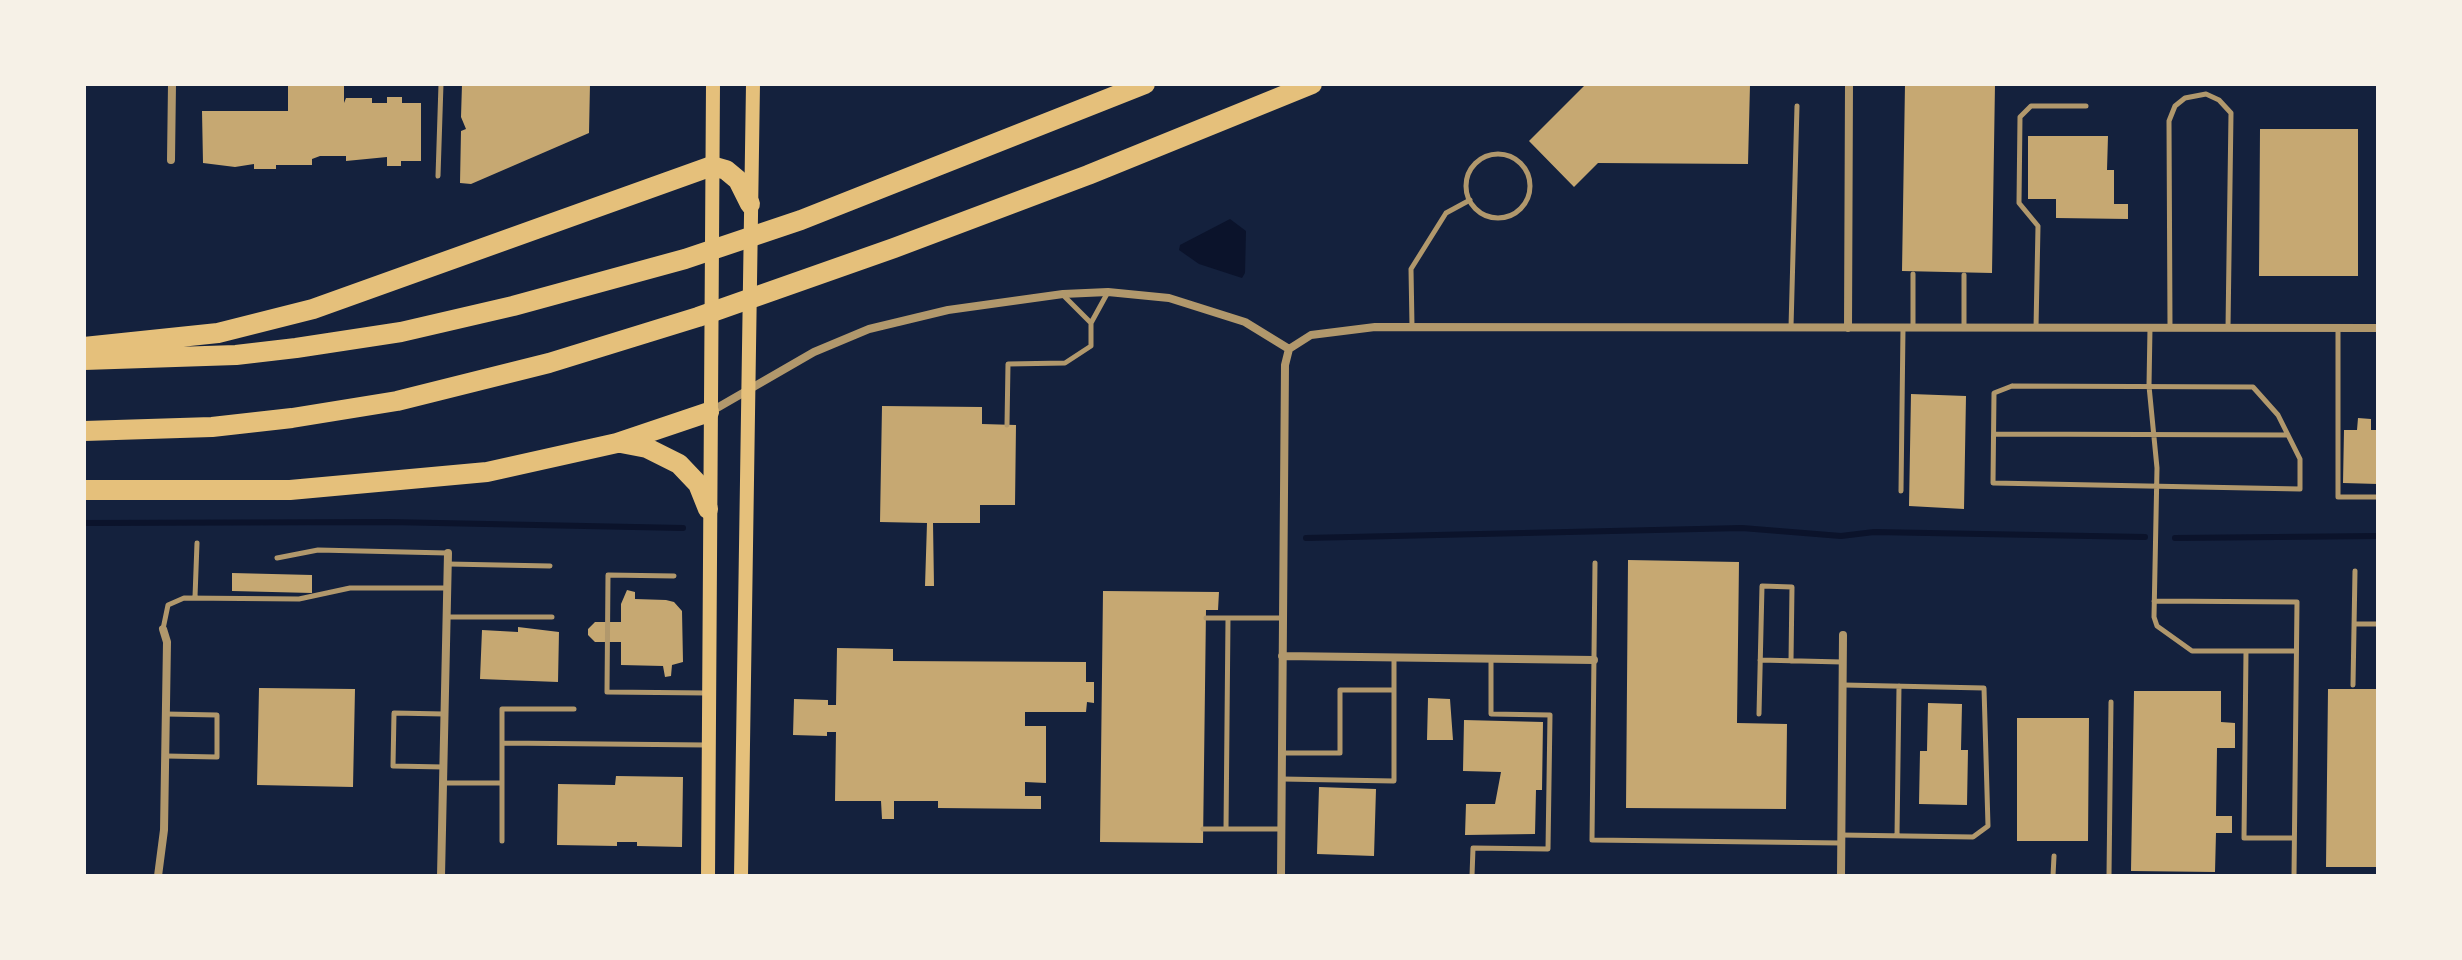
<!DOCTYPE html>
<html>
<head>
<meta charset="utf-8">
<style>
  body { margin:0 }
  #map { position:relative; width:2462px; height:960px; overflow:hidden; background:#14213d; font-family:"DM Sans",sans-serif }
  canvas { display:block }
  .frame { position:absolute; inset:0; border:86px solid #f6f1e7; pointer-events:none }
</style>
</head>
<body>
<div id="map">
<canvas width="2462" height="960"></canvas>
<div class="frame"></div>
</div>
<script>
const g = document.querySelector('canvas').getContext('2d');
g.lineJoin = 'round';
function paint(path, color) {
  g.fillStyle = color;
  g.fill(path, 'evenodd');
}
function poly(rows) {
  const path = new Path2D();
  for (const r of rows) {
    if (r.length === 3) {
      path.moveTo(r[0] + r[2], r[1]);
      path.arc(r[0], r[1], r[2], 0, 2 * Math.PI);
      continue;
    }
    path.moveTo(r[0], r[1]);
    for (let i = 2; i < r.length; i += 2) path.lineTo(r[i], r[i + 1]);
  }
  return path;
}
function stroke(path, color, width, dash) {
  g.strokeStyle = color;
  g.lineWidth = width;
  g.lineCap = dash ? 'butt' : 'round';
  g.setLineDash(dash || []);
  g.stroke(path);
}
const water = poly([
  [1230,219,1246,231,1245,273,1242,278,1199,264,1179,250,1180,245]
]);
const stream = poly([
  [84,523,389,522,683,528],
  [1306,538,1742,528,1841,536,1874,532,2145,537],
  [2175,538,2378,536]
]);
const building = poly([
  [288,84,344,84,344,103,346,98,372,98,372,103,387,103,387,97,402,97,402,103,421,103,421,161,401,161,401,166,387,166,387,157,346,161,346,156,320,156,312,159,312,165,276,165,276,169,254,169,254,164,235,167,203,163,202,111,288,111],
  [462,84,590,84,589,133,471,184,460,183,461,131,466,129,461,117],
  [1586,84,1750,85,1748,164,1598,163,1574,187,1529,141],
  [1905,84,1995,84,1992,273,1902,271],
  [2260,129,2358,129,2358,276,2259,276],
  [2028,136,2108,136,2107,170,2114,170,2114,204,2128,204,2128,219,2056,218,2056,199,2028,199],
  [1911,394,1966,396,1964,509,1909,506],
  [882,406,982,407,982,424,1016,425,1015,505,980,505,980,523,933,523,934,586,925,586,927,523,880,522],
  [2358,418,2371,419,2371,430,2378,430,2378,484,2343,483,2344,430,2357,430],
  [1628,560,1739,562,1737,723,1787,724,1786,809,1626,808],
  [232,573,312,575,312,593,232,591],
  [627,590,635,592,635,599,666,600,674,602,682,611,683,662,672,665,671,676,665,677,663,666,621,665,621,642,595,642,588,635,588,629,595,622,621,622,621,604],
  [1103,591,1219,592,1218,610,1206,610,1203,843,1100,842],
  [518,627,559,632,558,682,480,679,482,630,518,632],
  [837,648,893,649,893,661,1086,662,1086,682,1094,682,1094,703,1087,702,1086,712,1025,712,1025,726,1046,726,1046,783,1025,782,1025,796,1041,796,1041,809,938,808,938,801,894,801,894,819,882,819,881,801,835,801,836,732,827,732,827,736,793,735,794,699,828,700,828,705,836,705],
  [259,688,355,689,353,787,257,785],
  [2328,689,2378,689,2377,867,2326,867],
  [2134,691,2221,691,2221,722,2235,723,2235,748,2217,748,2216,816,2232,816,2232,833,2216,833,2215,872,2131,871],
  [1428,698,1450,699,1453,740,1427,740],
  [1928,703,1962,704,1961,750,1968,750,1967,805,1919,804,1920,751,1927,751],
  [2017,718,2089,718,2088,841,2017,841],
  [1464,720,1543,722,1542,790,1536,790,1535,834,1465,835,1466,804,1495,804,1501,772,1463,771],
  [616,776,683,777,682,847,637,846,637,842,617,842,617,846,557,845,558,784,615,785],
  [1319,787,1376,789,1374,856,1317,854]
]);
const service = poly([
  [1498,186,32],
  [438,176,441,84],
  [1964,275,1964,327],
  [1063,295,1091,323],
  [1412,326,1411,269,1446,213,1470,200],
  [1791,327,1797,106],
  [1913,327,1913,274],
  [2170,327,2169,121,2175,106,2185,98,2206,94,2219,100,2231,113,2228,328],
  [2036,328,2038,226,2019,203,2020,117,2031,106,2086,106],
  [2150,328,2149,386,2157,468,2154,617,2157,626,2192,651,2296,651],
  [2338,328,2338,497,2378,497],
  [2012,386,2253,387,2278,415,2300,459,2300,489,1993,483,1994,393,2012,386],
  [1007,425,1008,364,1065,363,1091,346,1091,323,1108,292],
  [1994,434,2288,435],
  [1901,491,1903,328],
  [277,558,318,550,447,553],
  [1595,563,1592,840,1841,843],
  [448,564,550,566],
  [674,576,608,575,607,692,707,693],
  [195,597,197,543],
  [2154,601,2297,602,2294,876],
  [447,617,552,617],
  [1206,618,1283,618],
  [2354,624,2378,624],
  [163,629,168,605,184,598,299,599,350,588,446,588],
  [2246,651,2244,838,2294,838],
  [1760,660,1842,662],
  [2353,685,2355,571],
  [166,714,217,715,217,757,166,756],
  [1759,714,1762,586,1792,587,1791,661],
  [502,743,706,745],
  [1283,753,1340,753,1340,690,1394,690],
  [444,767,393,766,394,713,444,714],
  [1282,779,1394,781,1394,658],
  [443,783,502,783],
  [1203,829,1281,829],
  [1226,829,1228,618],
  [1841,835,1973,837,1988,826,1984,688,1844,685],
  [1897,836,1899,686],
  [502,841,502,709,574,709],
  [1472,876,1473,848,1548,849,1550,715,1491,714,1491,659],
  [2053,876,2054,856],
  [2109,876,2111,702]
]);
const minor = poly([
  [171,160,172,84],
  [1848,328,1849,84],
  [1289,349,1311,335,1375,327,2378,328],
  [710,412,814,352,869,329,948,310,1063,294,1108,292,1169,298,1245,322,1289,349],
  [1282,656,1594,660],
  [158,876,164,830,167,642,163,629],
  [441,876,448,553],
  [1281,876,1285,365,1289,349],
  [1841,876,1843,635]
]);
const secondary = poly([
  [708,876,713,84],
  [741,876,753,84]
]);
const motorway = poly([
  [84,347,218,333,313,309,712,166,726,170,738,180,750,204],
  [84,360,236,355,296,348,401,332,513,306,685,259,801,220,1145,84],
  [84,431,212,427,292,418,397,401,549,363,698,317,894,248,1088,175,1312,84],
  [621,443,647,448,679,464,698,484,708,509],
  [84,490,290,490,487,472,617,443,709,412]
]);
paint(water, '#0b132b');
stroke(stream, '#0b132b', 6);
paint(building, '#c6a872');
stroke(service, '#b1986c', 5);
stroke(minor, '#b1986c', 8);
stroke(secondary, '#e5c07b', 14);
stroke(motorway, '#e5c07b', 20);
</script>
</body>
</html>
